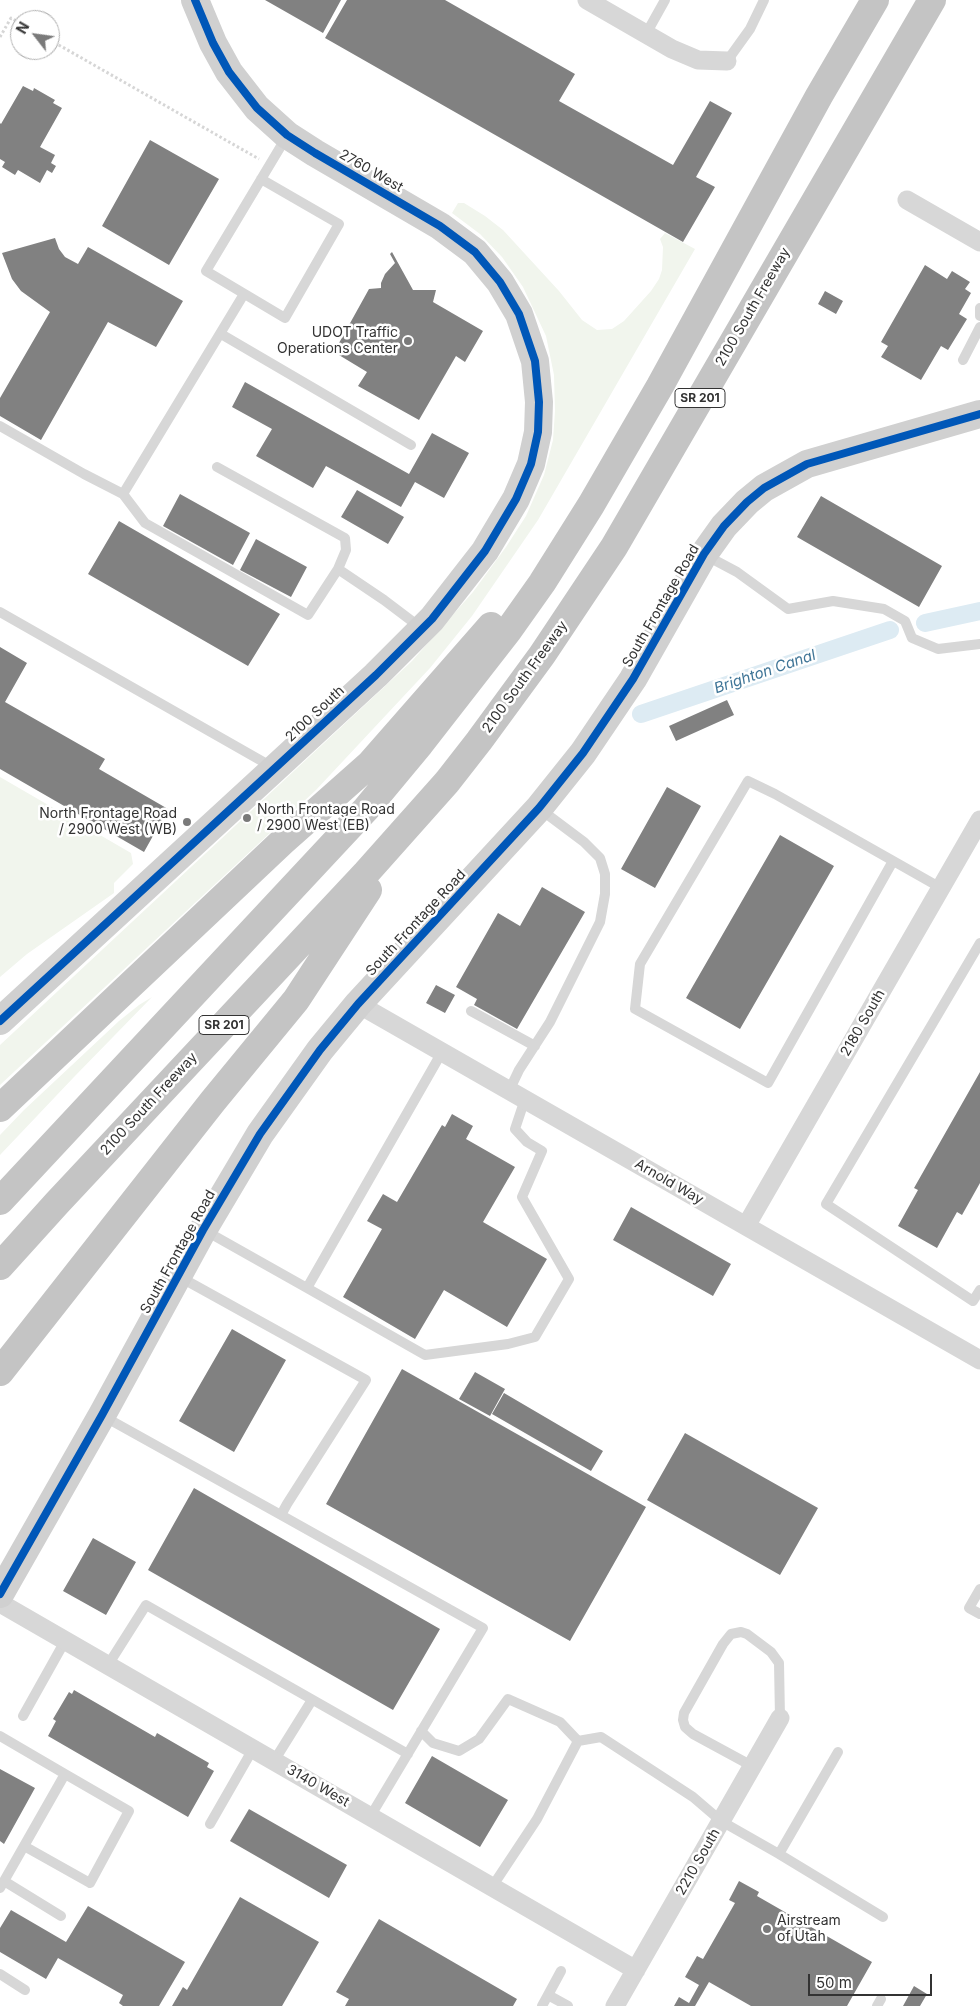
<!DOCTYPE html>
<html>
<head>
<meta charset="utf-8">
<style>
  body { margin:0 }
  #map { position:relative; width:980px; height:2006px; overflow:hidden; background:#fff; font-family:Inter,sans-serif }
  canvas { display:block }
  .north { position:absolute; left:10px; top:10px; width:50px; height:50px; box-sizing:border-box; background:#fff; border:1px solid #adadad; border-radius:50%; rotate:300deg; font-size:14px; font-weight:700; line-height:20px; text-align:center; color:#333 }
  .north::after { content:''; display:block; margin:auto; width:18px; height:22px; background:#7a7a7a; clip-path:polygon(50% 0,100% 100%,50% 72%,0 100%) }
  .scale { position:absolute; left:808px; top:1974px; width:124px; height:22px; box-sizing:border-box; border:2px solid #333; border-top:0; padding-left:6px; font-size:15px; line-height:18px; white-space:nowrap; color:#333; -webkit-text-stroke:4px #fff; paint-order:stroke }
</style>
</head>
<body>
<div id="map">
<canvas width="980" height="2006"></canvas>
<div class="north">N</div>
<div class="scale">50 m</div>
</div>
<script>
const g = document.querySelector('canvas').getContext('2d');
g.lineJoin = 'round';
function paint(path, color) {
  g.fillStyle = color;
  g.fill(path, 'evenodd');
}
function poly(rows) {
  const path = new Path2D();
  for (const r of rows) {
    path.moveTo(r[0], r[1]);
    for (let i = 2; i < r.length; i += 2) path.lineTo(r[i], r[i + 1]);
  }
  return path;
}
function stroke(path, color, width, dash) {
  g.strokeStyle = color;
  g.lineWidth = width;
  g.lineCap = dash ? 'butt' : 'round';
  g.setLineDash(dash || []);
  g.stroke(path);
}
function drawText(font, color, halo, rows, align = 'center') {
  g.font = font + ' Inter,sans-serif';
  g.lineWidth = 5;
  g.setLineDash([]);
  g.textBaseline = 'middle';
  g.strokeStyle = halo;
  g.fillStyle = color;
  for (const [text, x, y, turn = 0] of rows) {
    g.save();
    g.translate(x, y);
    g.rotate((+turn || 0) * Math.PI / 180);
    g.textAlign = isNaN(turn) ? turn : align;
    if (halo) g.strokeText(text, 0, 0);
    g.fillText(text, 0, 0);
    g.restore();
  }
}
const green = poly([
  [458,203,464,203,485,216,503,230,559,291,582,320,597,330,612,329,624,321,651,291,659,279,662,270,663,247,660,239,665,233,695,249,538,520,472,616,430,668,316,790,0,1085,0,1045,412,661,473,592,506,547,526,516,544,475,553,440,555,411,554,375,546,336,523,287,502,257,480,234,452,213],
  [0,777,131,853,133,864,114,883,114,893,27,954,0,977],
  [152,997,74,1077,0,1155,0,1135,24,1110,119,1021,139,1005]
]);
const canal = poly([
  [925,623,980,611],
  [641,714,890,630]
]);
const building = poly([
  [265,0,341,0,323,33],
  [347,0,445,0,575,74,559,101,673,165,710,101,732,113,696,177,715,187,683,242,325,38],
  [23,86,33,91,34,88,55,100,53,103,62,108,40,147,55,155,51,163,56,166,52,173,47,170,40,183,18,170,15,175,2,167,5,162,0,159,0,123,1,124],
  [150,140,219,179,169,265,102,226],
  [55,238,59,249,65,257,78,264,88,247,183,301,156,347,108,322,41,440,0,416,0,398,50,312,21,291,12,279,2,253],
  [392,252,413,290,436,290,433,302,483,331,465,362,456,356,419,420,358,386,367,372,334,352,369,289,381,288,381,283,385,274,395,263,390,254],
  [925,265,947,279,952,271,970,282,965,289,971,293,959,314,967,319,948,350,941,346,921,380,881,357,888,346,881,342],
  [825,291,843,301,836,314,818,304],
  [245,382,409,474,432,433,469,453,444,498,415,482,401,507,326,466,313,488,256,456,272,429,232,407],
  [357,490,404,517,388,544,341,517],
  [180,494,250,533,233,565,163,526],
  [821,496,942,566,919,607,797,537],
  [119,521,280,614,248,666,88,574],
  [256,539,307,567,291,597,240,570],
  [0,647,27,663,5,702,105,759,99,769,168,809,144,852,0,769],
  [727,700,734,715,676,741,669,726],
  [667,787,701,806,655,888,621,869],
  [780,835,834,866,740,1029,686,998],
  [542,887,585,912,517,1029,474,1005,477,999,456,987,498,913,520,926],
  [436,985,455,995,445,1013,426,1003],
  [980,1072,980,1183,962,1215,957,1212,937,1248,898,1226,918,1190,914,1188],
  [452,1114,473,1126,466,1139,515,1167,483,1222,547,1259,507,1327,444,1290,415,1339,343,1297,382,1229,367,1221,383,1194,397,1202,442,1125,445,1127],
  [631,1207,731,1264,713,1296,613,1240],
  [232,1329,286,1360,234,1452,179,1421],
  [402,1369,646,1507,570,1641,326,1504],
  [475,1372,505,1389,490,1416,459,1399],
  [504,1393,603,1451,591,1471,492,1414],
  [685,1433,818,1508,780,1575,647,1500],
  [194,1488,440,1629,393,1710,148,1570],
  [93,1538,136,1562,106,1615,63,1591],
  [74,1690,155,1737,157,1733,209,1763,207,1767,214,1771,188,1817,48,1736,56,1721,53,1719,69,1692,72,1694],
  [432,1756,508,1800,480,1847,405,1803],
  [0,1769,35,1788,4,1844,0,1841],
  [249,1809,347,1865,329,1898,230,1841],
  [739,1881,759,1892,757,1896,872,1962,847,2006,751,2006,709,1982,695,2006,674,2006,679,1997,689,2003,699,1985,685,1977,697,1956,703,1959,735,1903,729,1900],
  [240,1897,319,1942,282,2006,172,2006,183,1987,187,1990],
  [88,1906,185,1962,159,2006,123,2006,119,2003,123,1995,58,1958,46,1979,0,1952,0,1928,11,1910,66,1942],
  [379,1919,517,1999,513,2006,345,2006,349,1999,336,1992],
  [914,1986,927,1994,920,2006,903,2006]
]);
const path = poly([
  [0,37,11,18,20,23],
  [50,40,259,159]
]);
const lane = poly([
  [646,34,665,0],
  [727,61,750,29,764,0],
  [261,179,339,224,285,318,206,271,287,136],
  [244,294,123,494,145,523,308,615,338,569,384,600,421,628],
  [980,308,980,316],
  [221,334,411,445],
  [963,360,980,327],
  [0,426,84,474,123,494],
  [217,467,345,538,346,550,338,569],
  [705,555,737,572,788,609,833,601,884,609,905,621,912,638,938,649,980,644],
  [0,612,274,768],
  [893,861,768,1083,635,1009,640,964,748,781,775,794,941,888],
  [980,943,826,1204,973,1301,980,1290],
  [471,1011,535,1046],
  [509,1091,519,1070,550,1022,600,922,605,894,605,874,600,858,584,842,540,809],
  [204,1230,307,1288,442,1052],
  [307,1288,425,1355,508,1344,535,1337,569,1279,522,1197,542,1151,527,1142,515,1129,525,1099],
  [103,1416,281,1515,287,1504,366,1380,178,1276],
  [281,1515,483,1628,370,1817],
  [980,1589,969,1608,980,1614],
  [108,1665,146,1605,408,1754],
  [23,1716,65,1641],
  [421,1731,433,1743,459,1751,479,1739,508,1699,560,1722,578,1741],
  [0,1736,65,1774,129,1811,90,1883,24,1846,65,1774],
  [274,1761,312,1700],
  [752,1766,693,1734,685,1727,683,1720,684,1713,723,1644,731,1634,741,1632,747,1634,771,1652,779,1663,780,1718],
  [210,1824,253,1749],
  [779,1854,883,1917],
  [4,1881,61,1916],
  [492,1887,537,1819,578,1741,601,1737,693,1797,721,1821,779,1854,838,1752],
  [0,1888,24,1846],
  [561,1971,548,1995,568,2006],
  [0,1974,25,1990],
  [542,2006,548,1995],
  [877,2006,881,1999]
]);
const street = poly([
  [587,0,672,49,698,60,727,61],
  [907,200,980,242],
  [358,1004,980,1360],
  [746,1226,980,820],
  [0,1603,636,1970],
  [615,2006,780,1718]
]);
const secondary = poly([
  [0,1021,286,758,376,675,432,619,485,551,516,499,531,464,538,432,539,402,535,361,519,314,500,282,475,252,440,226,315,153,287,135,257,108,229,72,213,43,195,0],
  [0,1594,102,1415,203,1230,260,1134,320,1050,358,1004,539,808,583,753,633,679,704,554,724,526,747,502,764,488,807,464,980,414]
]);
const highway = poly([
  [0,1108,282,842,370,764,491,626],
  [0,1201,366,809,420,744,508,631,542,583,591,505,660,386,819,96,875,0],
  [0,1266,57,1203,366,873,447,782,479,741,542,655,614,547,932,0],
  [0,1372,213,1101,296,1000,368,890]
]);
const cycleway = poly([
  [0,1021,286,758,376,675,432,619,485,551,516,499,531,464,538,432,539,402,535,361,519,314,500,282,475,252,440,226,315,153,287,135,257,108,229,72,213,43,195,0],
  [0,1594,102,1415,203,1230,260,1134,320,1050,358,1004,539,808,583,753,633,679,704,554,724,526,747,502,764,488,807,464,980,414]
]);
const markers = [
  [408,341,5,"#7a7a7a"],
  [247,818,5,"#7a7a7a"],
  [187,822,5,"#7a7a7a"],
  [767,1929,5,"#7a7a7a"]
];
const shields = [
  [700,398,50],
  [224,1025,50]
];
const shieldNames = [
  ["SR 201",700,398],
  ["SR 201",224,1025]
];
const streetNames = [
  ["2760 West",371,171,30],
  ["2100 South Freeway",753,307,-60],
  ["South Frontage Road",661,606,-60],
  ["2100 South Freeway",525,677,-54],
  ["2100 South",315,714,-43],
  ["South Frontage Road",416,923,-47],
  ["2180 South",863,1023,-60],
  ["2100 South Freeway",149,1104,-47],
  ["Arnold Way",669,1182,30],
  ["South Frontage Road",178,1252,-61],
  ["3140 West",318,1786,30],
  ["2210 South",698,1862,-60]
];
const poiNames = [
  ["UDOT Traffic",398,333],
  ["Operations Center",398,349],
  ["North Frontage Road",257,810,"left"],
  ["/ 2900 West (EB)",257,826,"left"],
  ["North Frontage Road",177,814],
  ["/ 2900 West (WB)",177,830],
  ["Airstream",777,1921,"left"],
  ["of Utah",777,1937,"left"]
];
const waterNames = [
  ["Brighton Canal",765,672,-19]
];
paint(green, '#f1f5ed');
stroke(canal, '#ddebf3', 18);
paint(building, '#818181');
stroke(path, '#d6d6d6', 3, [2.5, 2.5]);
stroke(lane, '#d7d7d7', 10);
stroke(street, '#d7d7d7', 19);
stroke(secondary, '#d0d0d0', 28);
stroke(highway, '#c4c4c4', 28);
stroke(cycleway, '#0057b8', 8);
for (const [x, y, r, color] of markers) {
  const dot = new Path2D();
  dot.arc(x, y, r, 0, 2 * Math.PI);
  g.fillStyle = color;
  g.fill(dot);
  stroke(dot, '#fff', 2);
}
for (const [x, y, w] of shields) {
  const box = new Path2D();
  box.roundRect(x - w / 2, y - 9.5, w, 19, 4);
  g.fillStyle = '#fff';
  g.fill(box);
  stroke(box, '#333', 1);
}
drawText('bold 12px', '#333', null, shieldNames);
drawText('14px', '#333', '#fff', streetNames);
drawText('14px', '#333', '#fff', poiNames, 'right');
drawText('italic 15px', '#3f7597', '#fff', waterNames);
</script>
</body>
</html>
